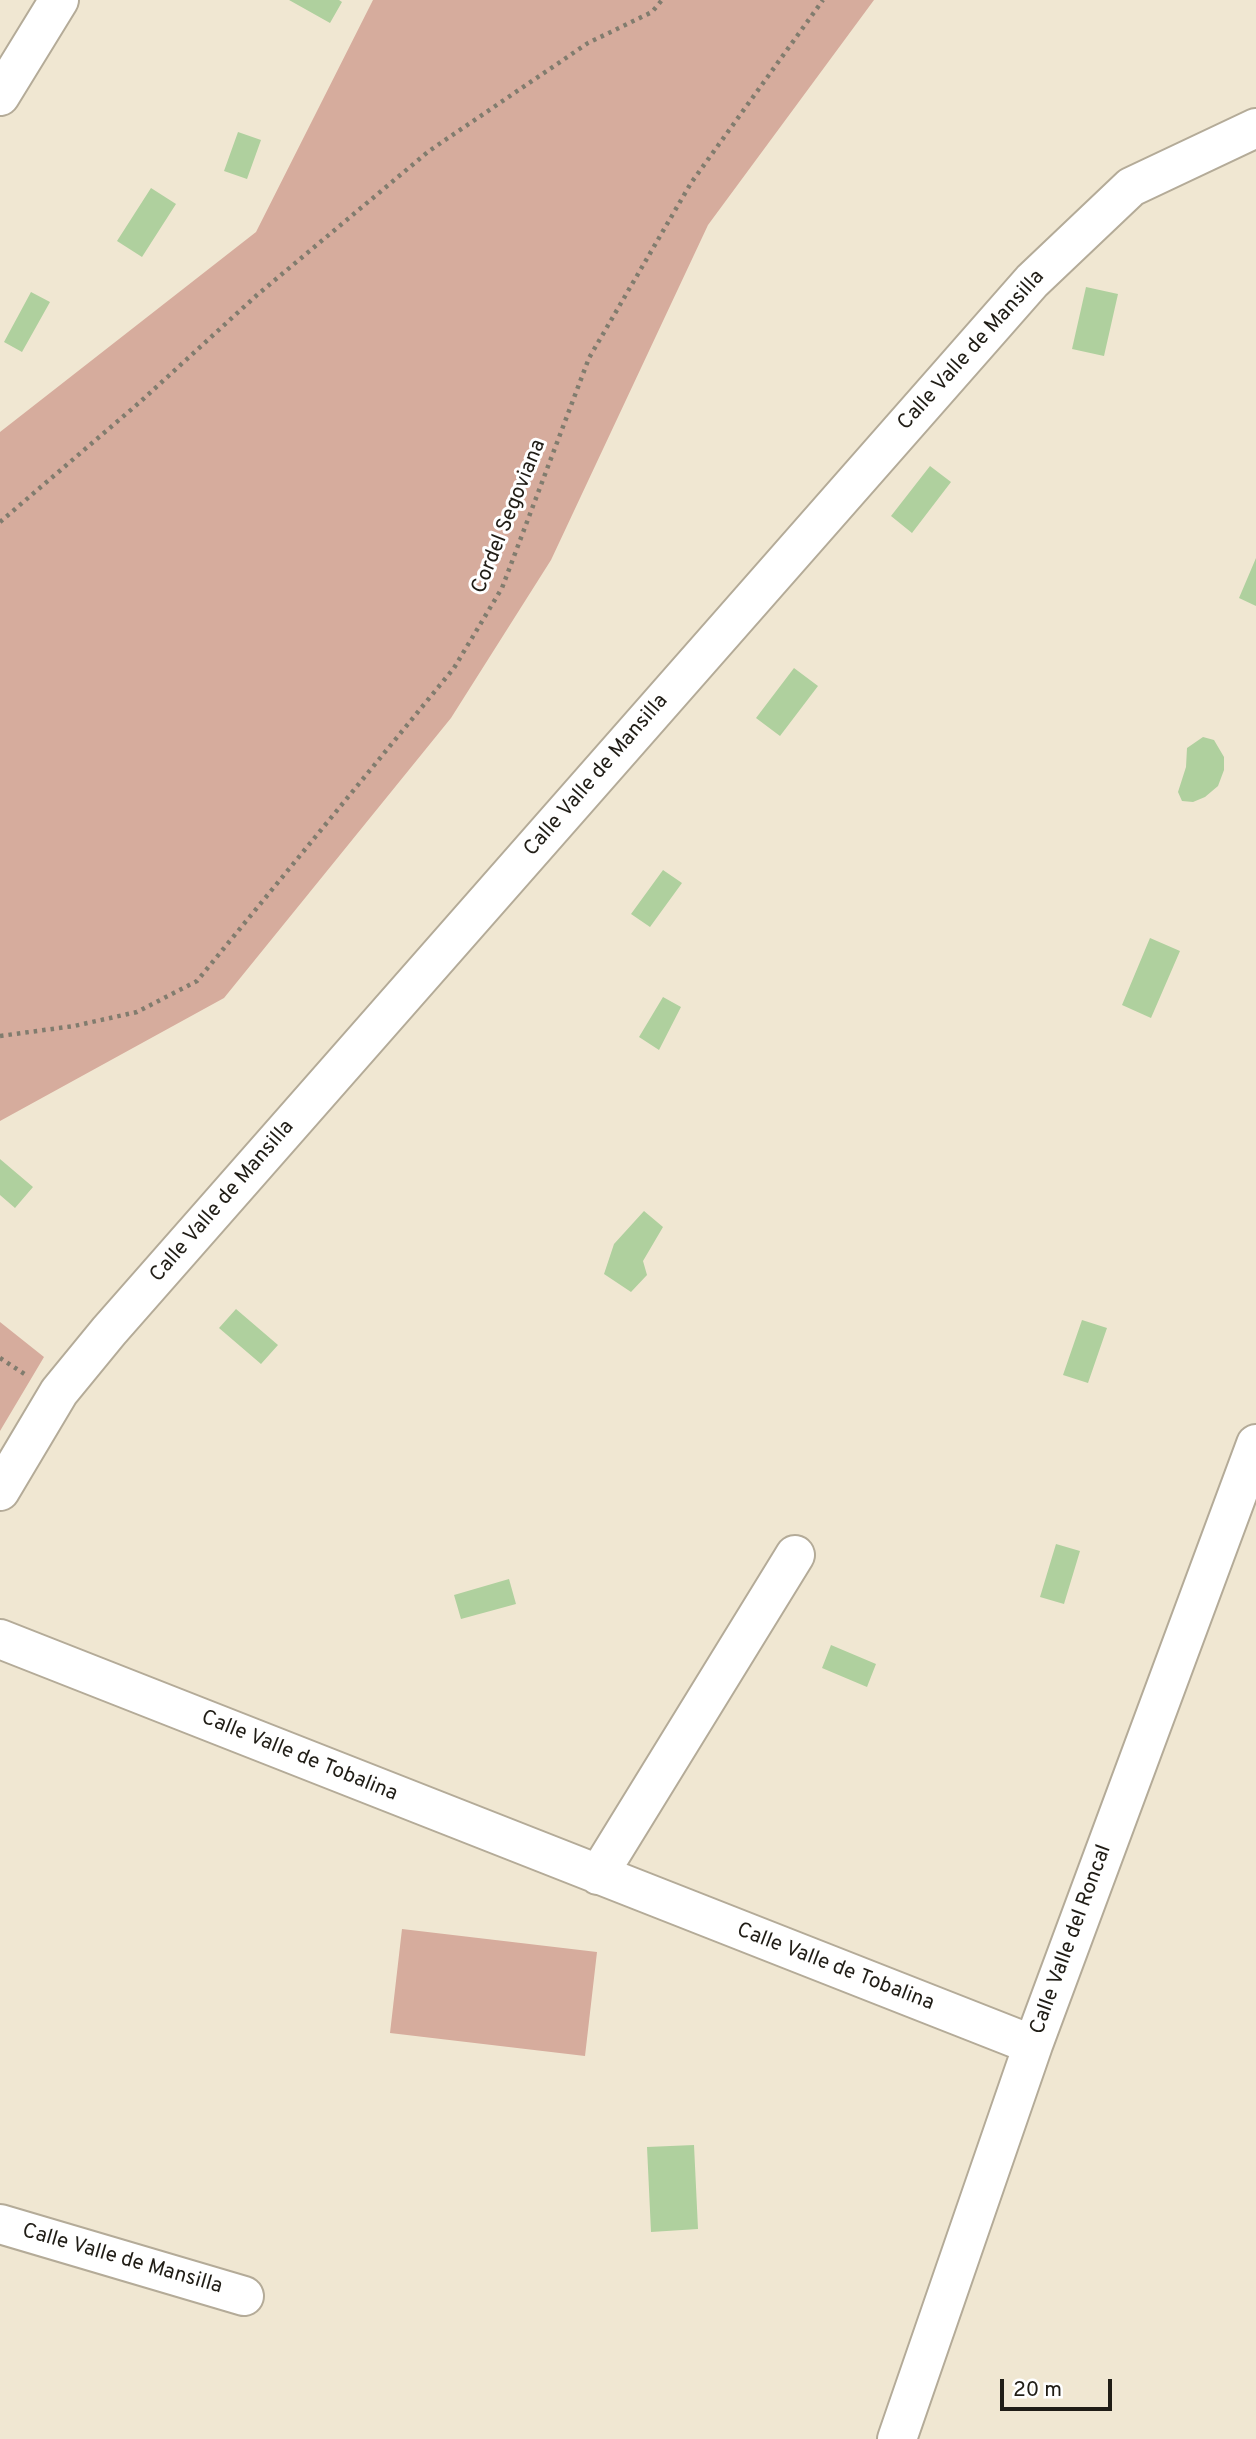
<!DOCTYPE html>
<html>
<head>
<meta charset="utf-8">
<style>
  body { margin:0 }
  #map { position:relative; width:1256px; height:2439px; overflow:hidden; background:#f0e7d2; font-family:Overpass,sans-serif }
  canvas { display:block }
  .scale { position:absolute; left:1000px; top:2379px; width:112px; height:32px; box-sizing:border-box; border:4px solid #201d16; border-top:0; padding-left:9px; font-size:21px; line-height:24px; white-space:nowrap; color:#201d16; -webkit-text-stroke:5px #fff; paint-order:stroke }
</style>
</head>
<body>
<div id="map">
<canvas width="1256" height="2439"></canvas>
<div class="scale">20 m</div>
</div>
<script>
const g = document.querySelector('canvas').getContext('2d');
g.lineJoin = 'round';
function paint(path, color) {
  g.fillStyle = color;
  g.fill(path, 'evenodd');
}
function poly(rows) {
  const path = new Path2D();
  for (const r of rows) {
    path.moveTo(r[0], r[1]);
    for (let i = 2; i < r.length; i += 2) path.lineTo(r[i], r[i + 1]);
  }
  return path;
}
function stroke(path, color, width, dash) {
  g.strokeStyle = color;
  g.lineWidth = width;
  g.lineCap = dash ? 'butt' : 'round';
  g.setLineDash(dash || []);
  g.stroke(path);
}
function drawText(font, color, halo, rows, align = 'center') {
  g.font = font + ' Overpass,sans-serif';
  g.lineWidth = 6;
  g.setLineDash([]);
  g.textBaseline = 'middle';
  g.strokeStyle = halo;
  g.fillStyle = color;
  for (const [text, x, y, turn = 0] of rows) {
    g.save();
    g.translate(x, y);
    g.rotate((+turn || 0) * Math.PI / 180);
    g.textAlign = isNaN(turn) ? turn : align;
    if (halo) g.strokeText(text, 0, 0);
    g.fillText(text, 0, 0);
    g.restore();
  }
}
const green = poly([
  [373,0,874,0,708,225,551,560,451,718,224,998,0,1121,0,432,256,232],
  [0,1322,44,1357,0,1431],
  [402,1929,597,1952,585,2056,390,2033]
]);
const water = poly([
  [289,0,339,0,342,2,330,23],
  [238,132,261,140,247,179,224,171],
  [151,188,176,204,142,257,117,241],
  [1086,287,1118,294,1104,356,1072,349],
  [31,292,50,302,22,352,4,342],
  [930,466,951,482,912,533,891,516],
  [1256,558,1256,606,1239,598],
  [794,668,818,686,780,736,756,718],
  [1203,737,1214,740,1224,757,1224,770,1218,786,1205,797,1193,802,1182,801,1178,792,1186,767,1187,748],
  [663,870,682,883,650,927,631,914],
  [1150,938,1180,951,1151,1018,1122,1005],
  [663,997,681,1007,659,1050,639,1037],
  [0,1159,33,1187,15,1208,0,1195],
  [644,1211,663,1227,643,1261,647,1275,631,1292,604,1274,614,1244],
  [236,1309,278,1345,261,1364,219,1328],
  [1082,1320,1107,1328,1088,1383,1063,1375],
  [1056,1544,1080,1551,1064,1604,1040,1597],
  [509,1579,516,1604,461,1619,454,1595],
  [831,1645,876,1664,867,1687,822,1668],
  [694,2145,698,2229,651,2232,647,2147]
]);
const path = poly([
  [0,522,140,402,257,295,429,151,588,43,652,12,662,0],
  [0,1036,74,1026,137,1012,197,981,454,668,502,588,589,358,691,183,823,0],
  [0,1358,26,1375]
]);
const minor = poly([
  [0,96,59,0],
  [0,1491,59,1392,109,1331,1032,281,1131,187,1256,128],
  [0,1639,1033,2045],
  [598,1875,795,1555],
  [0,2224,244,2296],
  [897,2439,1033,2045,1256,1444]
]);
const streetNames = [
  ["Calle Valle de Mansilla",972,351,-48],
  ["Cordel Segoviana",510,517,-68],
  ["Calle Valle de Mansilla",597,776,-49],
  ["Calle Valle de Mansilla",223,1202,-49],
  ["Calle Valle de Tobalina",299,1757,22],
  ["Calle Valle del Roncal",1072,1940,-70],
  ["Calle Valle de Tobalina",835,1968,21],
  ["Calle Valle de Mansilla",122,2260,16]
];
paint(green, '#d6ac9d');
paint(water, '#afd09e');
stroke(minor, '#b4ab98', 42);
stroke(path, '#817c6e', 4.5, [3.5, 5]);
stroke(minor, '#fff', 38);
drawText('21px', '#201d16', '#fff', streetNames);
</script>
</body>
</html>
